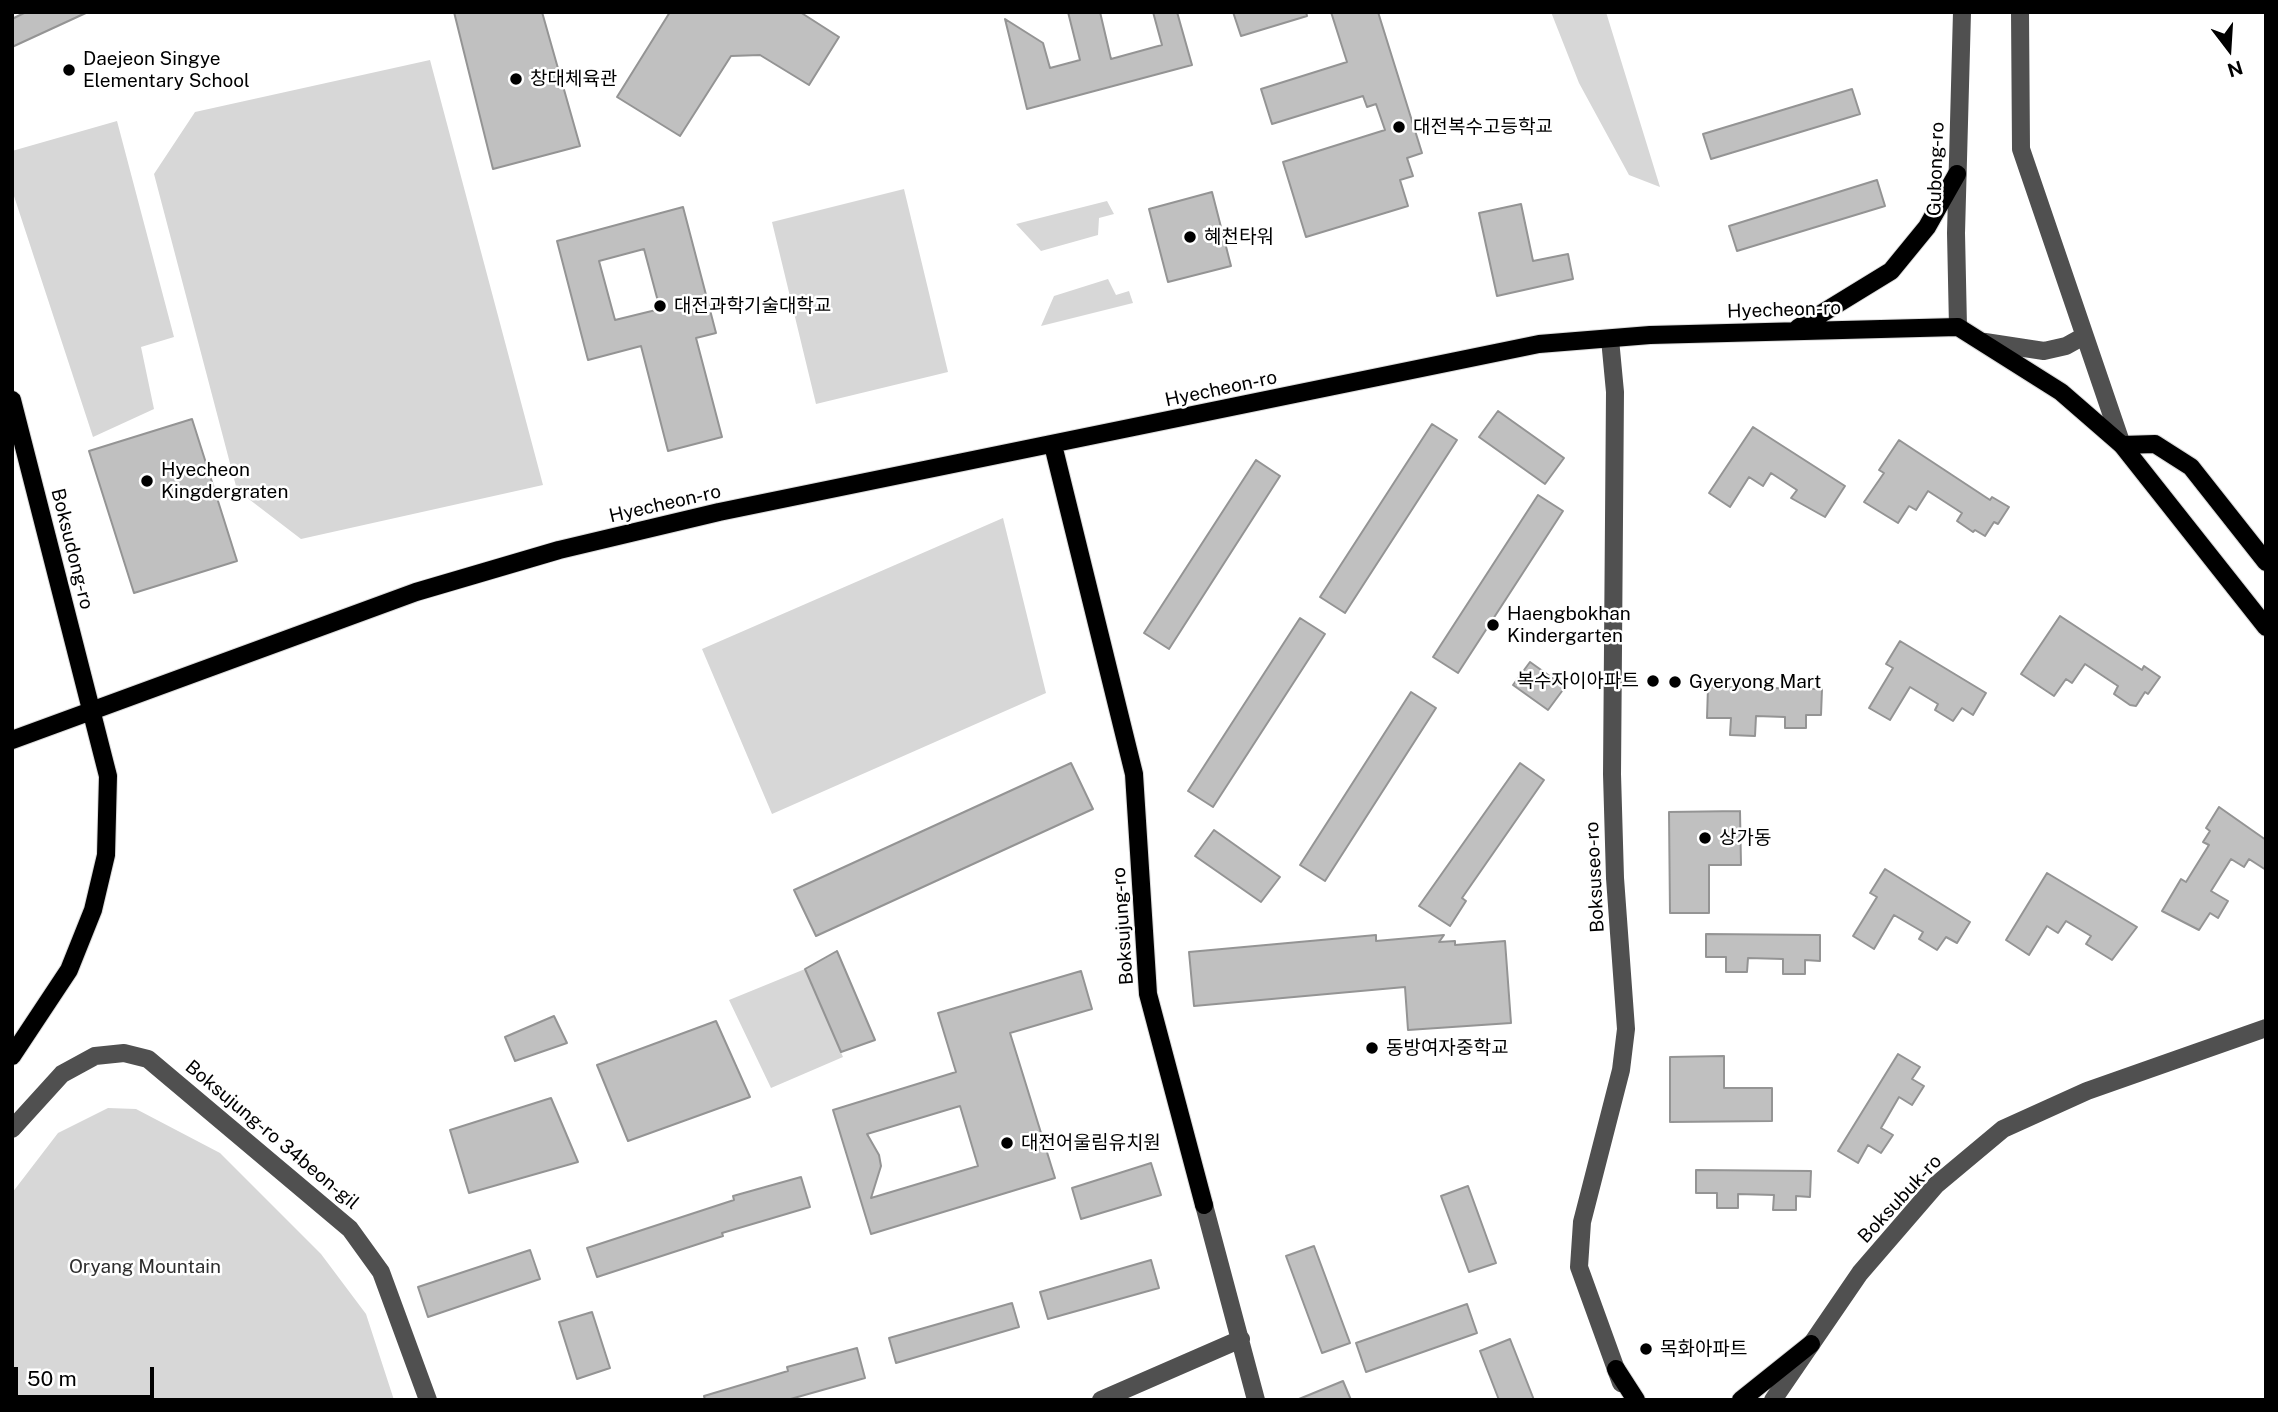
<!DOCTYPE html>
<html>
<head>
<meta charset="utf-8">
<style>
  body { margin:0 }
  #map { position:relative; width:2278px; height:1412px; overflow:hidden; background:#fff; font-family:"Public Sans",sans-serif }
  canvas { display:block }
  .frame { position:absolute; inset:0; border:14px solid #000; pointer-events:none }
  .north { position:absolute; left:2194px; top:14px; width:70px; height:70px; -webkit-text-stroke:5px #fff; paint-order:stroke; rotate:163deg; font-size:19px; font-weight:700; line-height:28px; text-align:center; color:#000 }
  .north::after { content:''; display:block; margin:auto; width:24px; height:32px; background:#000; clip-path:polygon(50% 0,100% 100%,50% 72%,0 100%) }
  .scale { position:absolute; left:14px; top:1367px; width:140px; height:32px; box-sizing:border-box; border:4px solid #000; border-top:0; padding-left:9px; font-size:21px; line-height:24px; white-space:nowrap; color:#000; -webkit-text-stroke:5px #fff; paint-order:stroke }
</style>
</head>
<body>
<div id="map">
<canvas width="2278" height="1412"></canvas>
<div class="frame"></div>
<div class="north">N</div>
<div class="scale">50 m</div>
</div>
<script>
const g = document.querySelector('canvas').getContext('2d');
g.lineJoin = 'round';
function paint(path, color) {
  g.fillStyle = color;
  g.fill(path, 'evenodd');
}
function poly(rows) {
  const path = new Path2D();
  for (const r of rows) {
    path.moveTo(r[0], r[1]);
    for (let i = 2; i < r.length; i += 2) path.lineTo(r[i], r[i + 1]);
  }
  return path;
}
function stroke(path, color, width, dash) {
  g.strokeStyle = color;
  g.lineWidth = width;
  g.lineCap = dash ? 'butt' : 'round';
  g.setLineDash(dash || []);
  g.stroke(path);
}
function drawText(font, color, halo, rows, align = 'center') {
  g.font = font + ' "Public Sans","Noto Sans KR",sans-serif';
  g.lineWidth = 5;
  g.setLineDash([]);
  g.textBaseline = 'middle';
  g.strokeStyle = halo;
  g.fillStyle = color;
  for (const [text, x, y, turn = 0] of rows) {
    g.save();
    g.translate(x, y);
    g.rotate((+turn || 0) * Math.PI / 180);
    g.textAlign = isNaN(turn) ? turn : align;
    if (halo) g.strokeText(text, 0, 0);
    g.fillText(text, 0, 0);
    g.restore();
  }
}
const green = poly([
  [1551,12,1606,12,1660,187,1629,175,1579,83],
  [430,60,543,485,301,539,237,490,154,174,195,112],
  [117,121,174,337,141,347,154,409,93,437,12,190,12,151],
  [904,189,948,372,816,404,772,222],
  [1107,201,1114,214,1099,218,1098,235,1041,251,1016,224],
  [1108,279,1116,295,1129,291,1133,303,1041,326,1054,296],
  [1003,518,1046,693,772,814,702,649],
  [805,969,843,1057,771,1088,729,1000],
  [108,1108,136,1109,220,1153,321,1254,366,1314,394,1400,12,1400,12,1193,58,1133]
]);
const building = poly([
  [26,12,88,12,12,47,12,19,26,12],
  [454,12,542,12,580,146,493,169,454,12],
  [670,12,800,12,839,37,809,85,760,55,731,56,680,136,617,97,670,12],
  [1068,12,1100,12,1111,59,1162,45,1153,12,1177,12,1192,65,1027,109,1005,19,1043,43,1050,68,1080,60,1068,12],
  [1233,12,1306,12,1307,16,1241,36,1233,12],
  [1331,12,1378,12,1422,153,1407,158,1413,176,1400,180,1408,206,1306,237,1283,162,1385,130,1376,104,1367,107,1363,96,1272,124,1261,89,1347,62,1331,12],
  [1852,89,1860,114,1711,159,1703,134,1852,89],
  [1877,180,1885,206,1737,251,1729,226,1877,180],
  [1212,192,1231,266,1168,282,1149,209,1212,192],
  [1521,204,1533,261,1568,254,1573,279,1497,296,1479,213,1521,204],
  [683,207,716,333,696,338,722,437,668,451,641,346,588,360,557,241,683,207],
  [644,249,660,309,615,320,599,261,644,249],
  [1498,411,1564,458,1545,484,1479,437,1498,411],
  [192,419,237,561,134,593,89,451,192,419],
  [1432,424,1457,440,1345,613,1320,597,1432,424],
  [1753,427,1845,486,1825,517,1791,498,1797,490,1771,473,1763,486,1749,477,1730,507,1709,493,1753,427],
  [1899,440,1990,500,1992,497,2009,507,1998,524,1994,522,1985,536,1975,530,1973,532,1957,521,1962,513,1928,491,1916,510,1909,506,1898,523,1864,502,1884,473,1879,470,1899,440],
  [1256,460,1280,476,1169,649,1144,633,1256,460],
  [1538,495,1563,511,1458,673,1433,657,1538,495],
  [2060,616,2142,670,2144,666,2160,677,2148,694,2145,692,2136,706,2130,705,2114,694,2118,686,2085,664,2072,683,2066,679,2054,696,2021,674,2060,616],
  [1300,618,1325,634,1213,807,1188,791,1300,618],
  [1900,641,1986,693,1973,715,1962,708,1953,721,1935,710,1938,704,1910,687,1890,720,1869,708,1893,668,1886,664,1900,641],
  [1530,662,1565,687,1548,710,1513,685,1530,662],
  [1708,687,1822,689,1821,715,1806,715,1806,728,1785,728,1785,717,1756,716,1755,736,1730,735,1731,718,1707,718,1708,687],
  [1411,692,1436,708,1325,881,1300,865,1411,692],
  [1071,763,1093,809,816,936,794,890,1071,763],
  [1520,763,1544,780,1462,898,1466,901,1450,926,1419,906,1520,763],
  [2219,807,2266,840,2266,870,2249,859,2244,867,2231,859,2211,891,2228,901,2218,918,2210,913,2199,930,2162,911,2181,879,2186,882,2209,845,2203,842,2210,831,2206,828,2219,807],
  [1740,811,1741,865,1709,865,1709,913,1670,913,1669,812,1740,811],
  [1214,830,1280,877,1261,902,1195,856,1214,830],
  [1885,869,1970,922,1957,943,1946,937,1937,950,1919,939,1923,932,1894,915,1874,949,1853,936,1877,897,1870,893,1885,869],
  [2047,873,2137,927,2112,960,2086,944,2091,936,2066,921,2058,933,2047,926,2029,955,2006,940,2047,873],
  [1706,934,1820,935,1820,961,1805,960,1805,974,1783,974,1783,959,1748,958,1747,972,1726,972,1726,957,1706,957,1706,934],
  [1376,935,1376,941,1444,935,1439,942,1455,941,1455,945,1505,941,1511,1023,1408,1030,1405,987,1194,1006,1189,952,1376,935],
  [837,951,875,1040,841,1052,805,969,837,951],
  [1081,971,1092,1009,1010,1033,1055,1178,871,1234,833,1110,956,1072,938,1013,1081,971],
  [960,1106,978,1166,871,1198,881,1166,879,1155,867,1134,960,1106],
  [554,1016,567,1043,515,1061,505,1037,554,1016],
  [716,1021,750,1097,628,1141,597,1065,716,1021],
  [1898,1054,1920,1067,1912,1079,1924,1086,1912,1105,1899,1097,1881,1128,1893,1135,1881,1153,1868,1145,1858,1163,1838,1151,1898,1054],
  [1724,1056,1724,1088,1772,1088,1772,1121,1670,1122,1670,1057,1724,1056],
  [551,1098,578,1162,469,1193,450,1130,551,1098],
  [1151,1163,1161,1195,1081,1219,1072,1188,1151,1163],
  [1696,1170,1811,1171,1810,1197,1796,1196,1796,1210,1773,1210,1774,1195,1738,1194,1738,1208,1717,1208,1717,1193,1696,1193,1696,1170],
  [801,1177,810,1207,722,1233,723,1236,597,1277,587,1248,734,1200,733,1196,801,1177],
  [1468,1186,1496,1263,1469,1272,1441,1196,1468,1186],
  [1314,1246,1350,1343,1322,1353,1286,1256,1314,1246],
  [530,1250,540,1279,428,1317,418,1287,530,1250],
  [1151,1260,1159,1288,1048,1319,1040,1292,1151,1260],
  [1012,1303,1019,1327,896,1363,889,1338,1012,1303],
  [1467,1304,1477,1333,1366,1372,1356,1343,1467,1304],
  [592,1312,610,1368,577,1379,559,1322,592,1312],
  [1510,1339,1534,1400,1499,1400,1480,1351,1510,1339],
  [857,1348,865,1378,787,1400,705,1400,704,1396,788,1371,787,1367,857,1348],
  [1343,1381,1351,1400,1299,1400,1299,1399,1343,1381]
]);
const minor = poly([
  [2020,12,2021,149,2122,445],
  [1958,327,1956,233,1962,12],
  [1610,339,1615,392,1612,774,1615,878,1626,1029,1621,1070,1582,1222,1579,1267,1621,1383],
  [1985,342,2044,351,2066,346,2084,336],
  [12,1129,62,1074,95,1056,124,1053,148,1059,350,1229,381,1272,428,1400],
  [1204,1205,1256,1400],
  [1101,1400,1241,1339],
  [1773,1400,1860,1273,1936,1185,2003,1129,2087,1091,2266,1028]
]);
const major = poly([
  [1798,328,1891,271,1927,227,1957,174],
  [12,400,108,776,106,855,93,910,69,970,12,1056],
  [1053,445,1134,774,1148,994,1204,1205],
  [2122,445,2155,444,2191,467,2266,562],
  [12,740,416,592,559,550,719,512,1539,344,1650,335,1958,327,2061,392,2122,445,2266,627],
  [1616,1369,1636,1400],
  [1741,1400,1811,1344]
]);
const markers = [
  [69,70,7,"#000"],
  [516,79,7,"#000"],
  [1399,127,7,"#000"],
  [1190,237,7,"#000"],
  [660,306,7,"#000"],
  [147,481,7,"#000"],
  [1493,625,7,"#000"],
  [1653,681,7,"#000"],
  [1675,682,7,"#000"],
  [1705,838,7,"#000"],
  [1372,1048,7,"#000"],
  [1007,1143,7,"#000"],
  [1646,1349,7,"#000"]
];
const poiNames = [
  ["Daejeon Singye",83,59],
  ["Elementary School",83,81],
  ["창대체육관",530,79],
  ["대전복수고등학교",1413,127],
  ["혜천타워",1204,237],
  ["대전과학기술대학교",674,306],
  ["Hyecheon",161,470],
  ["Kingdergraten",161,492],
  ["Haengbokhan",1507,614],
  ["Kindergarten",1507,636],
  ["복수자이아파트",1639,681,"right"],
  ["Gyeryong Mart",1689,682],
  ["상가동",1719,838],
  ["동방여자중학교",1386,1048],
  ["대전어울림유치원",1021,1143],
  ["목화아파트",1660,1349]
];
const streetNames = [
  ["Gubong-ro",1936,169,-88],
  ["Hyecheon-ro",1784,310,-2],
  ["Hyecheon-ro",1221,389,-12],
  ["Hyecheon-ro",665,504,-13],
  ["Boksudong-ro",72,549,76],
  ["Boksuseo-ro",1595,877,-93],
  ["Boksujung-ro",1123,926,-94],
  ["Boksujung-ro 34beon-gil",272,1135,40],
  ["Boksubuk-ro",1900,1199,-47]
];
const parkNames = [
  ["Oryang Mountain",145,1267]
];
paint(green, '#d7d7d7');
paint(building, '#c0c0c0');
stroke(building, '#949494', 2);
stroke(major, '#dbdbdb', 20);
stroke(minor, '#505050', 18);
stroke(major, '#000', 18);
for (const [x, y, r, color] of markers) {
  const dot = new Path2D();
  dot.arc(x, y, r, 0, 2 * Math.PI);
  g.fillStyle = color;
  g.fill(dot);
  stroke(dot, '#fff', 2.5);
}
drawText('19px', '#000', '#fff', poiNames, 'left');
drawText('19px', '#000', '#fff', streetNames);
drawText('19px', '#2e2e2e', '#fff', parkNames);
</script>
</body>
</html>
